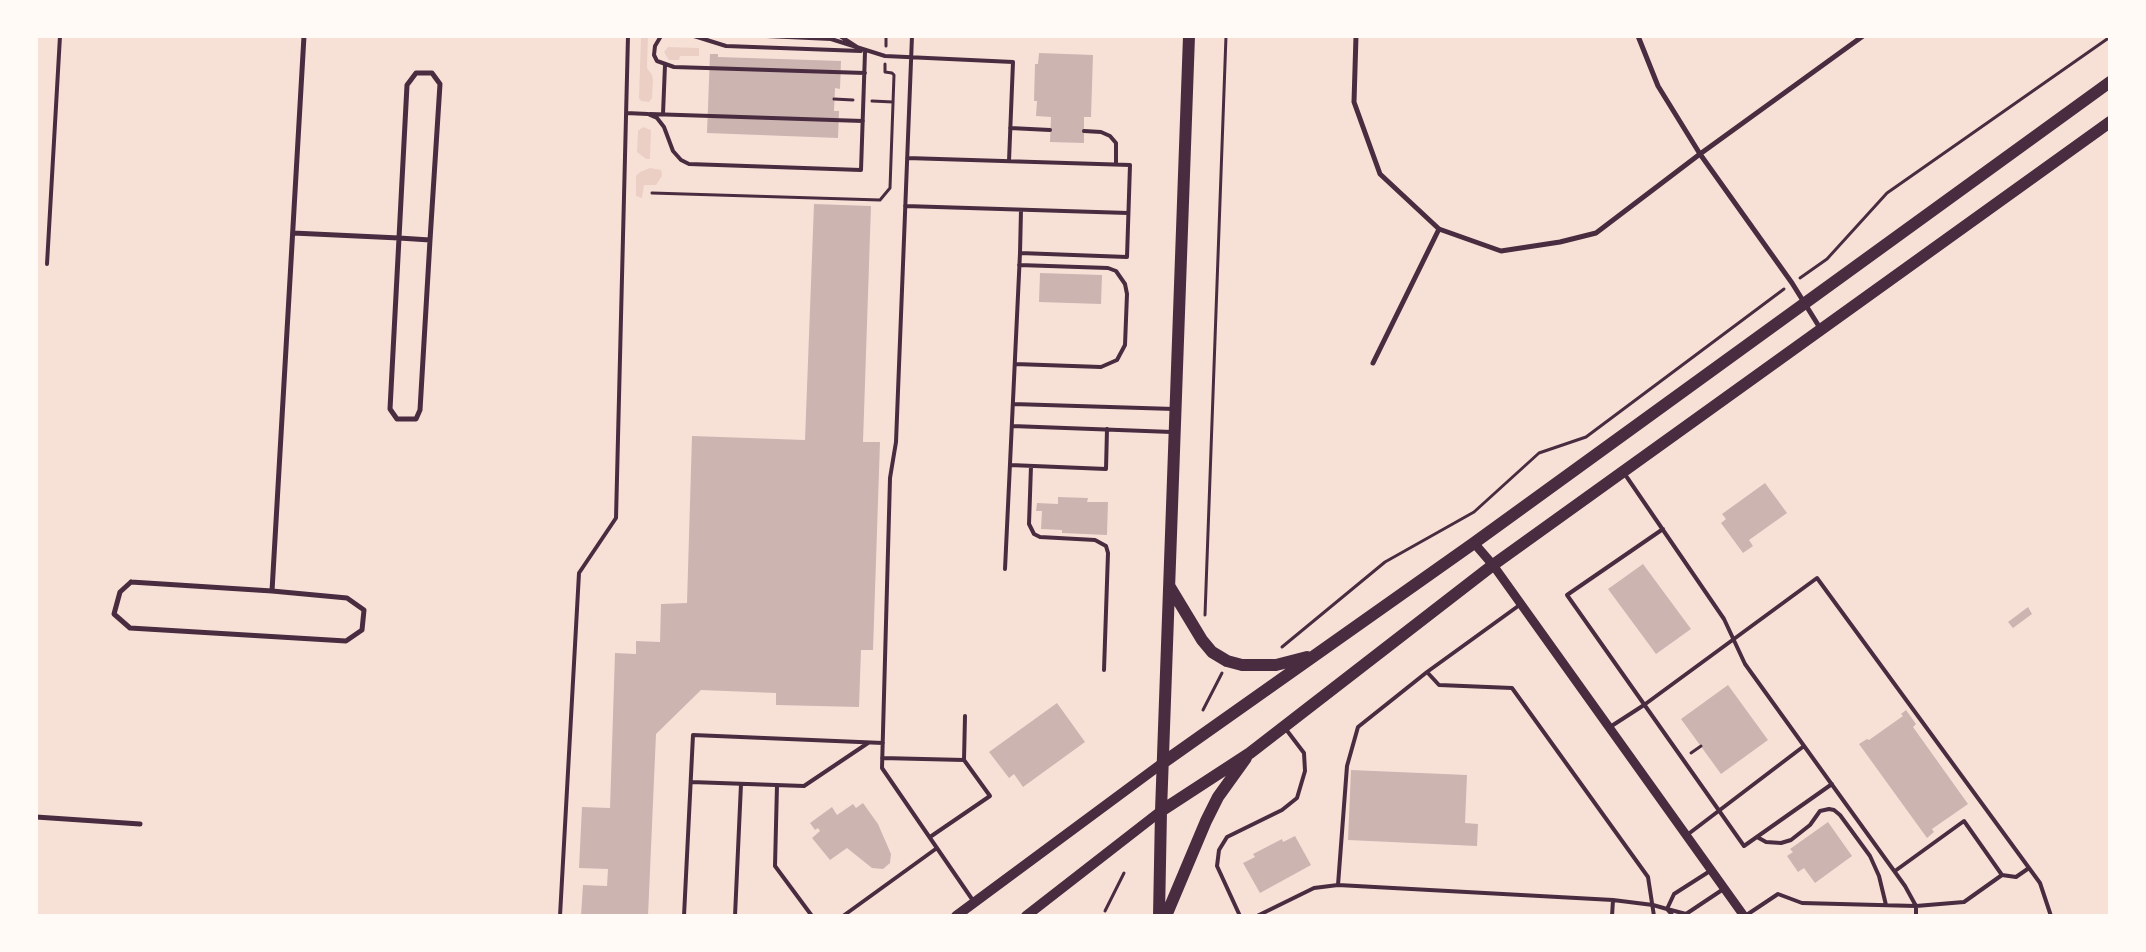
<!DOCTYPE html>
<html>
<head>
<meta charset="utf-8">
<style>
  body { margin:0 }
  #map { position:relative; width:2146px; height:952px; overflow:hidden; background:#f7e1d7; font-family:"IBM Plex Sans",sans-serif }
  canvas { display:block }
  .frame { position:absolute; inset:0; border:38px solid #fffaf5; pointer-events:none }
</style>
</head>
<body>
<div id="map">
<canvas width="2146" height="952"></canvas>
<div class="frame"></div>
</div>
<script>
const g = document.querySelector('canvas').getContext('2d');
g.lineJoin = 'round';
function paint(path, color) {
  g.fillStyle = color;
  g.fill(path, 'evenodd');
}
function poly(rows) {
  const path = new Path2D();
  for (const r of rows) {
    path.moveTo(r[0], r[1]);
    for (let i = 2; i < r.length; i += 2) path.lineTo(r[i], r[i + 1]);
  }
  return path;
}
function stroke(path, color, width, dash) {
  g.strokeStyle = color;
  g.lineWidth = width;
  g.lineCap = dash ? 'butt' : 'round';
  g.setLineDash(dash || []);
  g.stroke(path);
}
const green = poly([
  [641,36,648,36,647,68,652,75,653,80,652,98,649,102,641,101,639,98],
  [668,47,699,48,699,56,680,56,679,60,669,60,664,52],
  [643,127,651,130,650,159,646,159,637,152,638,131],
  [650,168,661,170,662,176,656,185,644,185,642,198,636,196,636,176,640,172]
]);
const building = poly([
  [1039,53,1093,55,1091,117,1084,117,1084,143,1050,142,1051,117,1036,116,1037,101,1034,101,1035,64,1038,64],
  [710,54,718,54,718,57,841,61,840,89,835,88,834,111,839,111,838,138,707,133],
  [814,204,871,206,863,442,880,442,873,650,861,650,859,707,776,705,776,693,701,690,656,734,648,916,581,916,583,885,607,886,608,869,579,868,582,807,610,808,615,653,636,654,636,641,660,642,661,604,687,603,692,436,805,440],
  [1040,273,1102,275,1101,304,1039,302],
  [1765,483,1787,513,1749,540,1753,546,1743,553,1721,523,1726,519,1722,514],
  [1058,497,1088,498,1087,502,1108,502,1107,535,1062,533,1062,530,1041,529,1042,511,1036,511,1037,503,1058,504],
  [1643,564,1691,629,1656,654,1608,589],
  [2028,607,2032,614,2013,628,2008,622],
  [1728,685,1768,740,1721,774,1681,719],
  [1057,703,1085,742,1023,787,1014,774,1009,778,989,752],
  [1906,710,1916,724,1913,727,1968,804,1932,829,1934,832,1927,838,1859,744,1867,739,1869,740,1903,716,1901,714],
  [1351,770,1467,775,1465,823,1478,824,1477,846,1348,840],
  [863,803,878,824,891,854,890,863,883,869,872,868,847,848,830,860,812,838,820,831,818,828,815,830,810,823,832,807,837,815,853,804,856,808],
  [1828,822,1852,856,1815,883,1804,868,1798,872,1787,856,1793,852,1790,849],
  [1295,836,1311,865,1260,893,1243,863,1255,857,1253,854,1282,839,1283,842]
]);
const path = poly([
  [886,46,886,36],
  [834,99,853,100],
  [872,101,893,102],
  [652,193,880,200,890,188,894,75,892,73,885,72,885,64],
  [1800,278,1827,259,1887,193,2110,37],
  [1205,615,1226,36],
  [1282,647,1385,562,1474,512,1539,453,1586,437,1784,289],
  [1203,710,1222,673],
  [1691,753,1701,746],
  [1105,911,1124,873]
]);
const service = poly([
  [661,36,655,46,654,55,657,61,674,67,865,73],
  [694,36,726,46,861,51],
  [766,36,831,39,885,56,1013,62,1009,161],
  [840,36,857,47],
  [912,36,896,442,890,478,882,768,974,902],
  [626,113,648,114,657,118,664,127,673,151,681,160,689,164,861,170,865,52],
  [650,114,863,121],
  [663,114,665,65],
  [1010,128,1050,130],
  [1084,131,1101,132,1110,136,1116,143,1116,164],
  [907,158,1130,165,1127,257,1020,253,1005,569],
  [905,206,1128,213],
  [1020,253,1021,210],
  [47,264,60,36],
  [1015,364,1101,367,1117,360,1125,345,1127,294,1125,284,1116,271,1108,268,1019,265],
  [1013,404,1174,409],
  [1012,426,1172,432],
  [1010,465,1106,469,1107,429],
  [1031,466,1029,524,1034,534,1040,537,1095,540,1106,546,1108,553,1104,670],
  [1624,473,1724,619,1745,664,1905,886,1916,906,1916,916],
  [1663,529,1567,595,1744,846,1832,784],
  [1427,672,1521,604],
  [1610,727,1644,705,1817,578,2040,883,2051,916],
  [882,758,964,760],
  [691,782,804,786,868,743],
  [777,785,775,866,812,916],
  [1687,835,1804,746],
  [930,837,990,796,964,760,965,716],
  [1757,837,1766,842,1781,843,1791,840,1810,825,1820,811,1829,809,1834,810,1840,815,1870,856,1879,876,1886,905],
  [1710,871,1674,894,1667,909,1686,914,1725,888],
  [1895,871,1964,821,2002,875,2016,877,2029,868],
  [1338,885,1347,766,1358,727,1427,672,1439,685,1512,688,1648,877,1654,916],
  [560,916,579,573,616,518,628,36],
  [684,916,693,735,883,743],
  [735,916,741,784],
  [843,916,937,848],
  [1240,916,1217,866,1219,850,1227,837,1282,810,1297,798,1305,771,1304,753,1285,728],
  [1257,916,1314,888,1338,885,1613,900,1653,905,1667,909,1673,916],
  [1612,916,1613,900],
  [1745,916,1778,894,1802,903,1916,906,1964,902,2002,875]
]);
const minor = poly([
  [1356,36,1354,102,1380,174,1439,229],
  [1638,36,1658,86,1700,154,1792,283,1820,328],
  [293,233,399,238,430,240,440,84,432,73,416,73,407,85,399,238,390,409,397,419,416,419,420,410,430,240],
  [1373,363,1439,229,1501,251,1560,242,1596,233,1700,154,1863,36],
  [131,582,272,591,347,598,364,610,362,630,346,641,130,628,114,614,120,592,131,582],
  [272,591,304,36],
  [36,817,140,824]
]);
const tertiary = poly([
  [1474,543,1493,565,1744,916]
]);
const secondary = poly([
  [956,916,1164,762],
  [1026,916,1161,811]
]);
const primary = poly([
  [1170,587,1202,640,1212,652,1227,661,1242,665,1276,665,1307,657],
  [1164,762,1474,543,2110,82],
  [1161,811,1250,753,1493,565,2110,122],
  [1159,916,1161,811,1189,36],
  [1166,916,1206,821,1218,797,1246,758]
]);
paint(green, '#ebcfc5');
paint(building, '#ccb4b1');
stroke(path, '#4a2c40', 3);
stroke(service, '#4a2c40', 4);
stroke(minor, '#4a2c40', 5);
stroke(tertiary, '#4a2c40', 9);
stroke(secondary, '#4a2c40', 10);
stroke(primary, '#4a2c40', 12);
</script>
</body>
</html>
